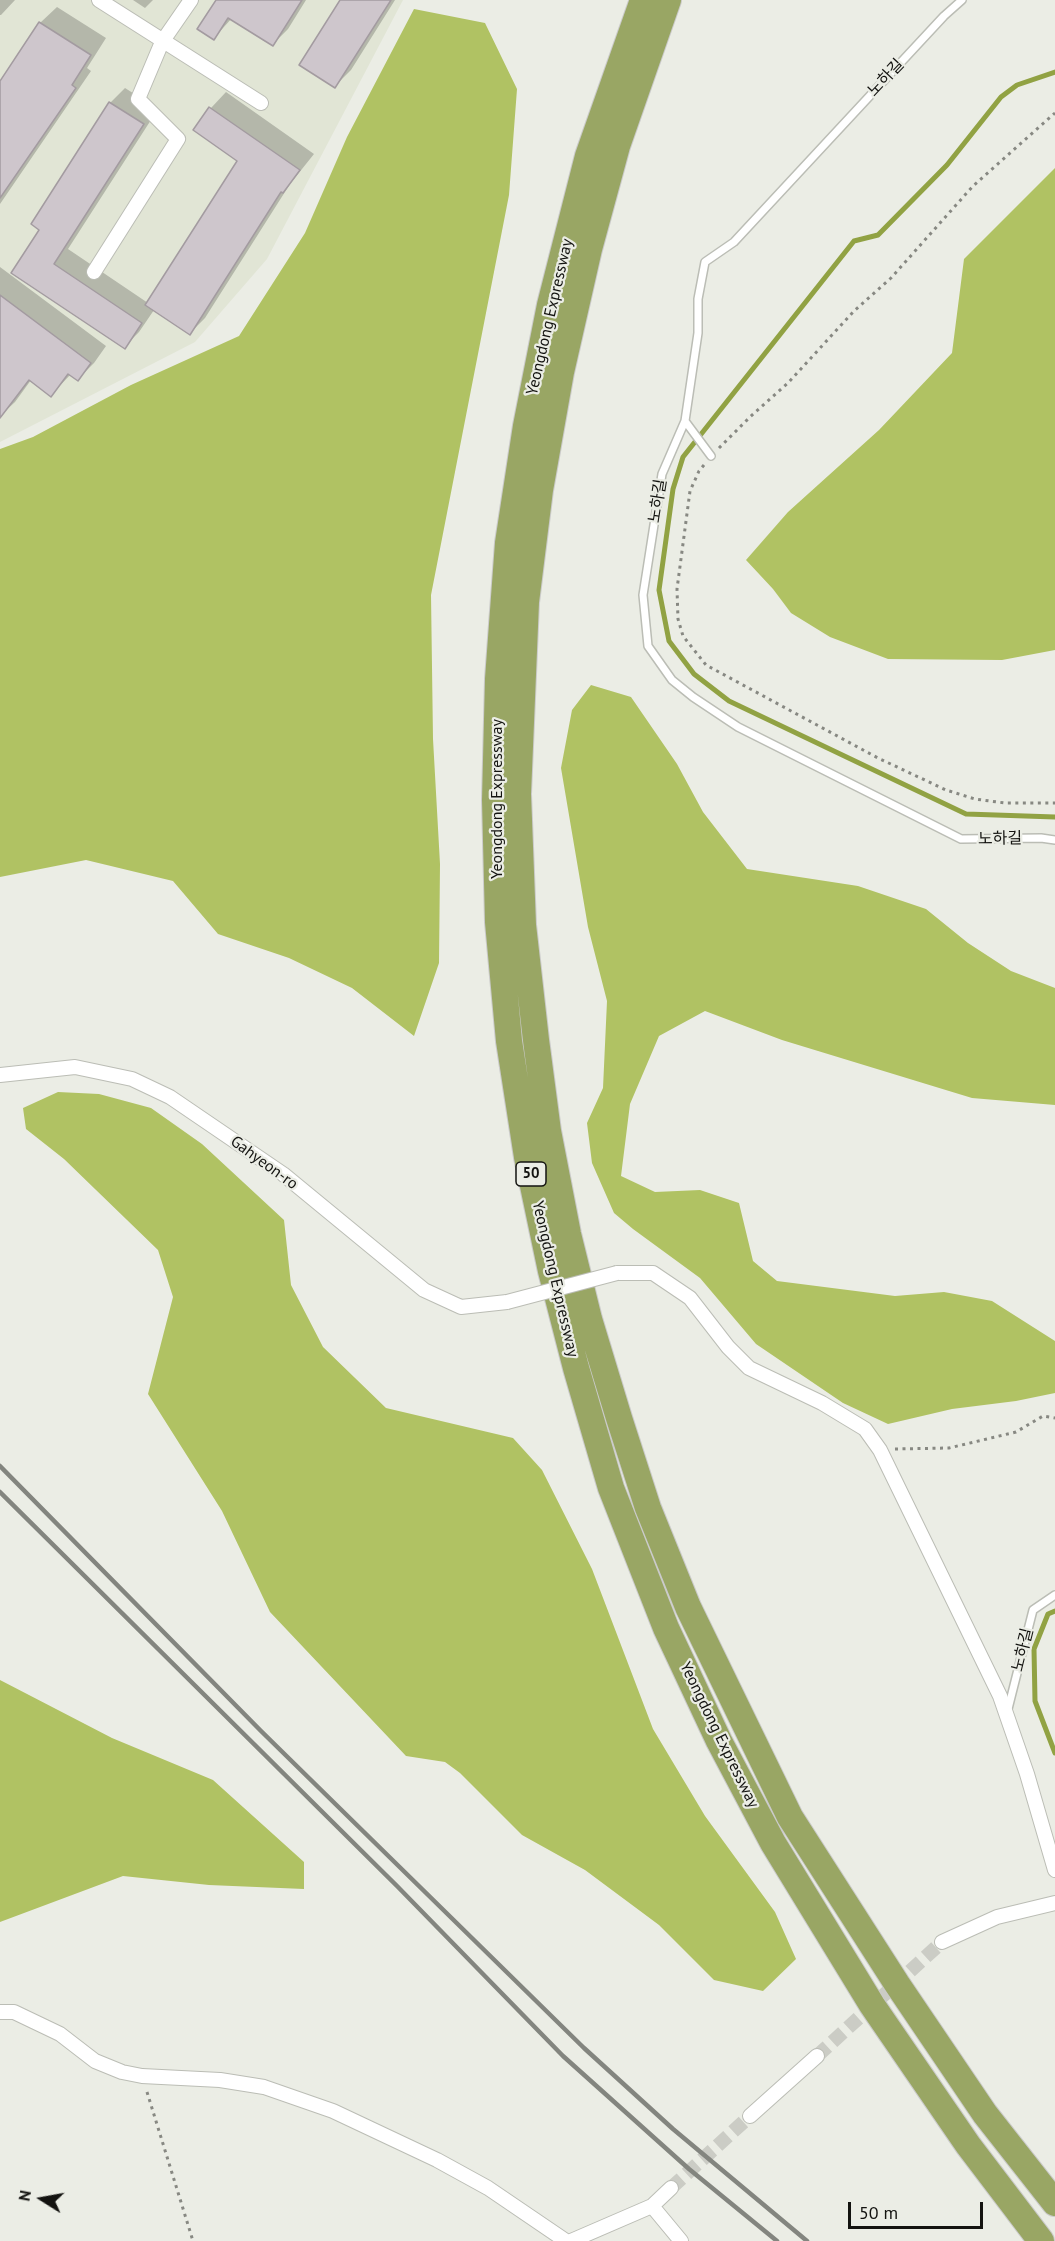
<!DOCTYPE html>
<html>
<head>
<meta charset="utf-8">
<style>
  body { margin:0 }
  #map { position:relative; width:1055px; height:2241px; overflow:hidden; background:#ebede5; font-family:"PT Sans",sans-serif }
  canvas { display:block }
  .north { position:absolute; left:12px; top:2169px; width:60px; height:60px; -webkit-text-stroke:4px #ebede5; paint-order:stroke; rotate:281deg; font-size:16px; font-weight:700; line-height:24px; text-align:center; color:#131310 }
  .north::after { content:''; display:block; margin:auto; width:21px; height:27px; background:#131310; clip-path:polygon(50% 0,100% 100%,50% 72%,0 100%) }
  .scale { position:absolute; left:848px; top:2202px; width:135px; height:27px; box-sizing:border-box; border:3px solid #131310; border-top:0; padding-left:8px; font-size:18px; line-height:21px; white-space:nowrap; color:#131310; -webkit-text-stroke:4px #ebede5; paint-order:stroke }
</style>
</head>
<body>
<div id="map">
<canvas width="1055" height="2241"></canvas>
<div class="north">N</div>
<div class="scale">50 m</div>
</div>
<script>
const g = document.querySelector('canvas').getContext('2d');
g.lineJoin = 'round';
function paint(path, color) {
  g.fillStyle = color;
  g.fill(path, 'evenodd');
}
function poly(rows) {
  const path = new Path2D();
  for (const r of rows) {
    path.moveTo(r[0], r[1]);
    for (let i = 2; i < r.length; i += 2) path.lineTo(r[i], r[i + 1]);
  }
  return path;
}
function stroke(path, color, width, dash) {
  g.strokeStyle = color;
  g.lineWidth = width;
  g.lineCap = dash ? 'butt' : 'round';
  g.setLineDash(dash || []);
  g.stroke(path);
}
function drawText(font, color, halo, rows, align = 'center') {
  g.font = font + ' "PT Sans","Noto Sans KR",sans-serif';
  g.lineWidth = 4.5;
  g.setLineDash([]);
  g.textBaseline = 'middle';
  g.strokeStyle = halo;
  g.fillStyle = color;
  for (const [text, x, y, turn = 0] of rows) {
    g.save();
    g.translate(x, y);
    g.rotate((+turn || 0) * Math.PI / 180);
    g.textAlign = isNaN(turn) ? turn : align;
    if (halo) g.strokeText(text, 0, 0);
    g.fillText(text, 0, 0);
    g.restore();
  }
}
const built = poly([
  [0,0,403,0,267,259,195,342,0,442]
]);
const forest = poly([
  [414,9,485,23,517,89,509,195,431,595,433,739,440,864,439,963,414,1036,352,988,289,958,218,934,173,881,86,860,0,877,0,449,33,437,131,385,239,336,305,233,347,137],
  [1055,168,1055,650,1002,660,888,659,830,637,791,613,773,589,746,560,788,512,879,430,952,353,964,259],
  [591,685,631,697,677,764,703,812,747,869,858,886,926,909,968,943,1011,971,1055,988,1055,1105,972,1098,782,1040,705,1011,659,1036,630,1104,621,1176,655,1192,700,1190,739,1203,753,1261,777,1281,895,1296,944,1292,992,1301,1055,1341,1055,1393,1016,1401,952,1409,888,1424,843,1403,756,1344,700,1278,633,1229,614,1213,592,1163,587,1123,603,1088,607,1001,588,927,561,768,572,710],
  [58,1092,99,1094,151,1108,202,1144,284,1220,291,1285,323,1347,386,1408,513,1438,542,1470,592,1569,653,1729,705,1816,775,1912,796,1959,763,1991,714,1980,659,1925,585,1870,522,1835,460,1773,445,1762,406,1756,270,1612,222,1511,148,1394,173,1297,158,1250,64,1159,26,1129,23,1108],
  [0,1680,112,1738,213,1780,304,1862,304,1889,209,1885,123,1876,0,1922]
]);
const shadow = poly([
  [0,0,15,0,1,15,0,15],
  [133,0,153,0,145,8],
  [218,0,306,0,288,29,273,44,232,18,214,38],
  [342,0,395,0,351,70,335,86],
  [57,7,106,38,87,68,91,71,0,204,0,82,40,23],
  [125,88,158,109,68,249,148,303,239,160,195,130,211,108,226,92,314,154,290,184,205,318,190,333,154,310,139,332,124,347,13,272,42,230,33,224,111,102],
  [0,267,106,346,94,363,78,379,71,374,51,395,31,380,15,402,0,416]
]);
const stream = poly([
  [1055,72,1017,85,1001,97,947,165,878,235,854,241,683,457,673,489,659,590,669,641,694,674,729,701,966,814,1055,817],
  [1055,1611,1048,1614,1034,1649,1035,1701,1055,1753]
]);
const building = poly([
  [216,0,302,0,273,46,228,18,214,40,197,29,216,0],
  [340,0,391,0,335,88,299,65,340,0],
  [39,22,91,55,72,85,76,88,0,198,0,81,39,22],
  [109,102,144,124,54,264,142,323,125,349,11,273,39,230,31,224,109,102],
  [209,107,300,170,283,193,281,192,190,335,145,305,237,161,193,130,209,107],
  [0,295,91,363,78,381,68,374,51,397,29,380,0,418,0,295]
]);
const minorTunnel = poly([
  [817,2056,942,1942],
  [671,2188,750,2116]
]);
const path = poly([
  [719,448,750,417,788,383,854,311,891,278,973,186,1055,113],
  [704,465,699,471,690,491,677,589,678,619,683,636,706,665,878,758,946,790,975,799,1005,803,1055,803],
  [895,1449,949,1448,1016,1432,1043,1416,1055,1418],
  [147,2092,193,2241]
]);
const service = poly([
  [962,0,944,16,734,242,705,262,698,299,698,333,685,421,662,474,643,595,648,646,672,680,693,697,738,727,961,839,1041,838,1055,840],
  [685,421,711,456],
  [1008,1709,1033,1610,1055,1595]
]);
const minor = poly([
  [99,0,261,103],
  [94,272,178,139,138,99,162,42,191,0],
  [0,1075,75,1067,132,1079,170,1097,283,1174,424,1290,461,1307,507,1302],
  [617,1273,653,1273,690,1298,728,1347,749,1368,822,1403,865,1429,880,1450,1000,1696,1027,1774,1055,1870],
  [942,1942,997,1917,1055,1903],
  [0,2012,14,2012,60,2034,95,2061,122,2072,142,2076,220,2080,264,2087,333,2111,437,2160,488,2188,566,2241],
  [750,2116,817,2056],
  [671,2188,652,2206,681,2241],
  [571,2241,652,2206]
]);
const motorway = poly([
  [643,0,588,156,550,305,526,426,508,543,498,679,495,800,498,922,509,1041,527,1157,551,1271,576,1368,611,1488,666,1628,719,1741,773,1843,872,2005,968,2145,1041,2241],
  [668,0,617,146,589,249,561,372,540,490,526,602,518,794,523,925,536,1040,548,1131,568,1234,589,1319,619,1418,648,1508,688,1607,790,1817,897,1984,985,2114,1055,2203]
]);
const rail = poly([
  [0,1466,261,1731,584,2048,673,2129,807,2241],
  [0,1492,397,1886,563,2056,689,2169,777,2241]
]);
const minorBridge = poly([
  [507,1302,617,1273]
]);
const shields = [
  [531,1174,30]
];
const shieldNames = [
  ["50",531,1174]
];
const streetNames = [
  ["노하길",886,78,-47],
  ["Yeongdong Expressway",550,317,-77],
  ["노하길",658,501,-81],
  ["Yeongdong Expressway",497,799,-90],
  ["노하길",1000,839,-1],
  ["Gahyeon-ro",264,1163,36],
  ["Yeongdong Expressway",555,1279,77],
  ["노하길",1023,1650,-76],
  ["Yeongdong Expressway",719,1735,64]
];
paint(built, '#e1e5d5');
paint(forest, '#b0c263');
paint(shadow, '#0003');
stroke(stream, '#91a243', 5);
paint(building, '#cec6cc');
stroke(building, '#a39ba0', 1.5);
stroke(minorTunnel, '#cbccc5', 14, [14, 7]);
stroke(service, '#bbbdb5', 10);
stroke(minor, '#bbbdb5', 16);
stroke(motorway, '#cbcbca', 28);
stroke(path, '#878882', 3, [3, 4.5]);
stroke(service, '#fff', 7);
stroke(minor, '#fff', 14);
stroke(motorway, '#99a664', 26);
stroke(rail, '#83857f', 4.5);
stroke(minorBridge, '#bbbdb5', 16, []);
stroke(minorBridge, '#fff', 14);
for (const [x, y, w] of shields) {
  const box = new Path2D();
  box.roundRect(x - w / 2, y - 12, w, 24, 4.5);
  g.fillStyle = '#ebede5';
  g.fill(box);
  stroke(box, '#131310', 1.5);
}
drawText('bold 15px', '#131310', null, shieldNames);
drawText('16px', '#131310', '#ebede5', streetNames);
</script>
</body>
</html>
